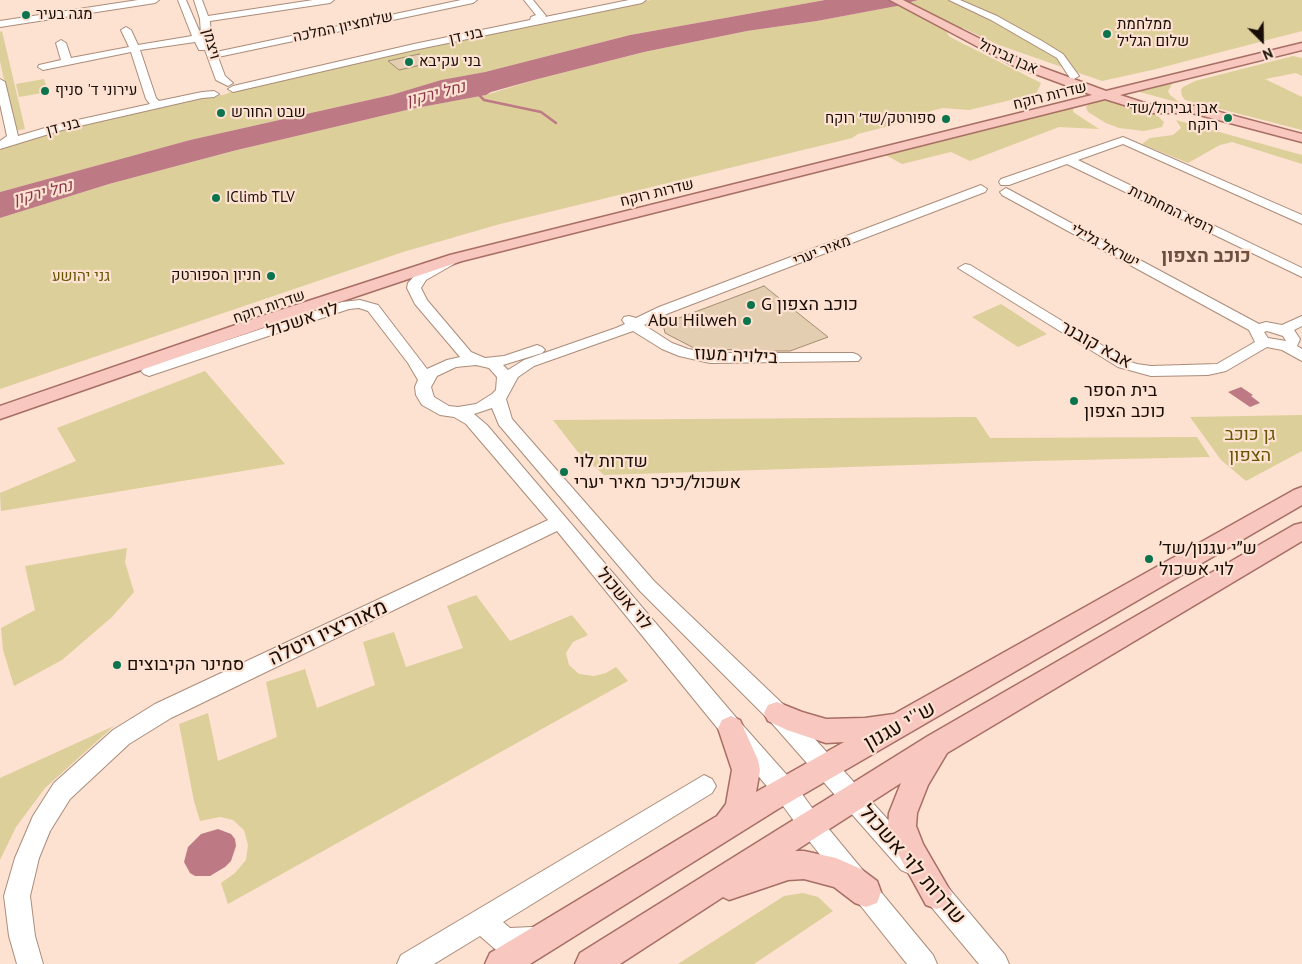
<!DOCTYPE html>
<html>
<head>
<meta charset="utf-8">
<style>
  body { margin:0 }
  #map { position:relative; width:1302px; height:964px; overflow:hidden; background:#fde1d1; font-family:"PT Sans",sans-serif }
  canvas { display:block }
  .north { position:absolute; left:1237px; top:15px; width:50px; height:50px; -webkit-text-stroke:4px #fde1d1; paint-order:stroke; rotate:157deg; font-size:14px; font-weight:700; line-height:20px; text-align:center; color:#190e07 }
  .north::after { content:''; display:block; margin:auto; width:18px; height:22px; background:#190e07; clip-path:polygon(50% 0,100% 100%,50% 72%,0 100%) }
</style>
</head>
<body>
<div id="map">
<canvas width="1302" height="964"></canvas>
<div class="north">N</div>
</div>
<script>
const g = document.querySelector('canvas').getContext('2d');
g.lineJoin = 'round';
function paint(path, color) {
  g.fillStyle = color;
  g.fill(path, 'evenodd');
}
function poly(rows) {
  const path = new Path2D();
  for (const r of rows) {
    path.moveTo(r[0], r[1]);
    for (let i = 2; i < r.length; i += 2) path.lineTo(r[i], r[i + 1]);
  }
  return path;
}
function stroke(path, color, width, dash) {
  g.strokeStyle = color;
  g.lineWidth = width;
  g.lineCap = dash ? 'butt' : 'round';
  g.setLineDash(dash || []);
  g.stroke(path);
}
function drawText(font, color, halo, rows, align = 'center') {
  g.font = font + ' "PT Sans",Heebo,sans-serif';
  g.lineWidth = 4.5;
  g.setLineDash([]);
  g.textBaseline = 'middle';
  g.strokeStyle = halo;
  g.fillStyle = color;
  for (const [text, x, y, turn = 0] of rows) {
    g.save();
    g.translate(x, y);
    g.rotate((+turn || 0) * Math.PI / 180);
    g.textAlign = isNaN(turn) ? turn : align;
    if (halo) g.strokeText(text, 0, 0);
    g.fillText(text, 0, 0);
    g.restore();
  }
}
const green = poly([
  [651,0,825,0,630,35,485,72,441,80,391,95,190,140,0,192,0,149,69,128,203,96,223,95,246,86],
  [918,0,1302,0,1302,31,1152,70,1102,81,999,45,963,28,946,31,950,37,1041,83,1036,94,969,110,943,108,931,111,929,114,924,117,858,134,852,138,500,224,403,252,0,389,0,218,109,184,233,151,411,109,486,95,534,80,644,52,747,31,817,21,897,6],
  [2,31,25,129,15,131,0,61,0,32],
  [1293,56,1302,58,1302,76,1296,73,1265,79,1302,97,1302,130,1185,100,1182,96,1181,90,1183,87,1195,81],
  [44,79,48,92,19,97,16,84],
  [1170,83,1172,84,1168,91,1170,95,1180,103,1136,91],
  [1103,100,1148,111,1159,117,1164,122,1162,127,1144,131,1119,128,1106,123,1088,112,1086,107,1090,103],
  [1074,104,1073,112,1099,129,1059,127,970,161,951,152,902,164,882,153],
  [1176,120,1302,155,1302,164,1232,142,1220,145,1188,163,1142,144,1150,138,1173,135,1181,128],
  [1001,304,1047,334,1018,347,972,317],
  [205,371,285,464,1,511,0,493,76,461,57,428],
  [1302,415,1302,451,1246,481,1221,460,1190,417],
  [976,417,990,438,1197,437,1210,457,1033,461,604,475,577,451,553,420],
  [127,548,125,562,134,592,112,617,62,660,14,686,3,650,1,628,35,610,25,566],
  [476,595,510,641,572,615,588,635,573,642,566,653,569,665,579,674,594,676,606,673,616,667,628,681,228,904,221,883,235,873,246,860,248,845,244,830,233,820,220,817,200,821,194,801,179,724,208,713,218,761,277,737,266,682,305,669,317,708,375,685,363,642,394,632,406,667,463,648,447,606],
  [114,726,45,788,16,827,0,860,0,778],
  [803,893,818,897,833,911,754,964,678,964,784,896]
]);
const water = poly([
  [825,0,918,0,897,6,817,21,747,31,644,52,534,80,491,92,486,95,411,109,233,151,109,184,0,218,0,192,190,140,391,95,441,80,485,72,630,35],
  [1241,387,1253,395,1251,396,1260,403,1250,407,1228,392],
  [218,829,231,834,235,839,236,846,231,861,225,867,210,876,195,876,190,873,184,862,188,847,201,834]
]);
const stream = poly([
  [477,93,484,100,541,112,556,123]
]);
const building = poly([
  [419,54,430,63,399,70,388,61,419,54],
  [764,286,828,337,790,351,758,351,694,348,665,333,663,324,764,286]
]);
const minor = poly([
  [138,0,159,0,155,3,0,27,0,21,138,0],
  [178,0,186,0,201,35,200,19,194,0,202,0,208,16,313,0,334,0,330,3,210,21,211,38,216,52,461,0,477,0,473,3,218,57,225,76,233,83,228,86,216,80,205,50,199,50,195,42,140,50,156,98,159,101,202,92,214,91,219,94,214,97,202,98,62,130,0,149,0,141,7,136,0,104,0,79,5,82,18,136,55,125,150,104,146,99,131,52,43,70,38,67,39,65,61,60,56,43,61,40,66,43,71,58,129,47,121,30,126,27,131,30,138,45,192,36,178,0],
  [524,0,533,0,546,16,545,17,629,0,646,0,642,3,414,50,233,92,228,89,233,86,414,44,530,20,531,17,536,15,524,0],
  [949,0,960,0,997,16,1042,41,1063,54,1079,76,1074,79,1070,78,1057,58,991,20,949,0],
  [1123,137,1302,215,1302,224,1123,144,1078,160,1302,268,1302,277,1067,164,1009,185,1001,185,999,182,1001,179,1123,137],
  [981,185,987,189,985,192,669,313,644,325,672,343,688,349,710,353,853,353,858,355,861,358,858,361,710,363,679,356,662,349,633,331,534,366,518,377,506,399,512,419,654,581,785,706,919,854,922,862,919,870,910,874,901,870,769,720,640,591,499,425,492,408,474,414,487,425,739,721,794,783,818,816,933,955,937,964,907,964,802,832,778,799,723,735,557,531,171,718,129,744,70,799,50,831,39,858,30,896,35,936,43,964,17,964,9,936,4,896,15,858,33,816,54,783,113,730,155,704,548,520,466,424,454,417,440,415,422,405,416,395,415,387,418,380,408,363,368,311,359,308,349,309,149,376,144,374,141,371,144,368,342,302,360,300,378,305,427,369,447,360,460,357,415,304,407,288,408,283,416,274,449,257,454,258,456,261,454,264,426,280,421,288,427,300,471,352,485,358,504,356,537,345,542,347,545,350,542,353,503,365,508,370,524,360,616,328,625,324,622,320,624,317,629,316,636,318,659,307,981,185],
  [476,365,489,368,497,377,496,390,492,394,476,404,458,407,449,406,434,397,431,387,437,376,456,367,476,365],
  [1006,188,1259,324,1266,322,1282,325,1302,316,1302,326,1294,330,1300,339,1297,346,1302,349,1302,361,1282,350,1267,347,1226,371,1208,375,1151,376,1118,367,958,268,965,264,970,265,1128,361,1137,364,1151,366,1217,364,1255,342,1249,330,1002,195,1000,192,1006,188],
  [1267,331,1283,336,1286,341,1268,338,1264,332,1267,331],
  [704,775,712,779,716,786,712,793,503,922,510,928,532,927,541,931,545,940,541,949,532,953,514,955,504,953,495,949,480,936,434,964,397,964,401,955,704,775],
  [932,876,941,879,1005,955,1009,964,979,964,923,897,920,888,923,879,932,876]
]);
const major = poly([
  [890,0,903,0,1022,60,1106,91,1302,43,1302,50,1120,95,1151,105,1197,106,1302,134,1302,142,1192,113,1150,113,1105,99,462,261,268,326,0,419,0,406,256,318,450,255,1092,95,1014,66,890,0],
  [1302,487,1302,505,778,809,530,964,485,964,490,953,717,816,726,804,732,770,718,728,722,720,731,716,740,720,758,760,760,770,756,792,844,742,826,743,787,730,768,721,764,713,768,705,777,702,802,712,826,719,865,718,894,714,1294,490,1302,487],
  [1302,523,1302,541,947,753,928,785,917,813,916,826,923,844,952,894,948,905,937,909,926,905,897,852,888,826,889,813,901,783,795,851,804,851,836,858,861,869,877,881,881,892,877,903,866,907,855,903,834,887,804,879,788,880,729,900,723,897,620,964,575,964,580,953,928,736,1294,525,1302,523]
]);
const markers = [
  [26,15,5,"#0c744d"],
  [1107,34,5,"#0c744d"],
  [409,62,5,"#0c744d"],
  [45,91,5,"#0c744d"],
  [221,113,5,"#0c744d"],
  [1228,118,5,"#0c744d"],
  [946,119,5,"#0c744d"],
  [216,198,5,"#0c744d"],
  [271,276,5,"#0c744d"],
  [751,305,5,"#0c744d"],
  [747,321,5,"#0c744d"],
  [1074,401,5,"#0c744d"],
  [564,472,5,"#0c744d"],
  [1149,559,5,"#0c744d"],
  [117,665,5,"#0c744d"]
];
const farPoinames = [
  ["מגה בעיר",36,15],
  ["ממלחמת",1117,25],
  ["שלום הגליל",1117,42],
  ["בני עקיבא",419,62],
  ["עירוני ד' סניף",55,91],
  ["אבן גבירול/שד׳",1218,109,"right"],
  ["רוקח",1218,126,"right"],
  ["שבט החורש",231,113],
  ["ספורטק/שד׳ רוקח",936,119,"right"],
  ["IClimb TLV",226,198],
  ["חניון הספורטק",261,276,"right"]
];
const farStreetnames = [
  ["שלומציון המלכה",343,27,-12],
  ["בני דן",466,36,-12],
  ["ויצמן",211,44,75],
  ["אבן גבירול",1008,57,25],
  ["שדרות רוקח",1050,96,-14],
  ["בני דן",63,127,-15],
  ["שדרות רוקח",657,193,-14],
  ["רופא המחתרות",1171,210,26],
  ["ישראל גלילי",1105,246,28],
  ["מאיר יערי",822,251,-21],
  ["שדרות רוקח",269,307,-19]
];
const farParknames = [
  ["גני יהושע",81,277]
];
const farWaternames = [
  ["נחל ירקון",436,94,-14],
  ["נחל ירקון",43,193,-14]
];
const poiNames = [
  ["G כוכב הצפון",761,305],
  ["Abu Hilweh",737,321,"right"],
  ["בית הספר",1084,391],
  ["כוכב הצפון",1084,412],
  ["שדרות לוי",574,462],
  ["אשכול/כיכר מאיר יערי",574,483],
  ["ש״י עגנון/שד׳",1159,549],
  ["לוי אשכול",1159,570],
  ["סמינר הקיבוצים",127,665]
];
const streetNames = [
  ["לוי אשכול",303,320,-19],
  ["אבא קובנר",1096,345,29],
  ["בילויה מעוז",736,356,3],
  ["לוי אשכול",624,599,50]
];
const parkNames = [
  ["גן כוכב",1250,435],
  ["הצפון",1250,456]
];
const farDistrictnames = [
  ["כוכב הצפון",1206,257]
];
const nearStreetnames = [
  ["מאוריציו ויטלה",328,633,-25],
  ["ש''י עגנון",900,726,-29],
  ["שדרות לוי אשכול",912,865,49]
];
paint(green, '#dccf9a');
paint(water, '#bd7a85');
stroke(stream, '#bd7a85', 2.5);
paint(building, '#e4ceb1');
stroke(building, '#a28d71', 1);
stroke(minor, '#ab8c79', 2);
stroke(major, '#a76e63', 3);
paint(minor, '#fff');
paint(major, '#f8c7bf');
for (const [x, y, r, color] of markers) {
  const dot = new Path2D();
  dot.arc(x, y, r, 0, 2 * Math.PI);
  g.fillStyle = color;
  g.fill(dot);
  stroke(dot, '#fde1d1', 2);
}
drawText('15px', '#190e07', '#fde1d1', farPoinames, 'left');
drawText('15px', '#190e07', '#fde1d1', farStreetnames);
drawText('15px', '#665502', '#fde1d1', farParknames);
drawText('italic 16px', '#8b374a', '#fde1d1', farWaternames);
drawText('18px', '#190e07', '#fde1d1', poiNames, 'left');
drawText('18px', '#190e07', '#fde1d1', streetNames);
drawText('18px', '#665502', '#fde1d1', parkNames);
drawText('bold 19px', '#6d503f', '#fde1d1', farDistrictnames);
drawText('21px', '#190e07', '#fde1d1', nearStreetnames);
</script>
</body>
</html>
